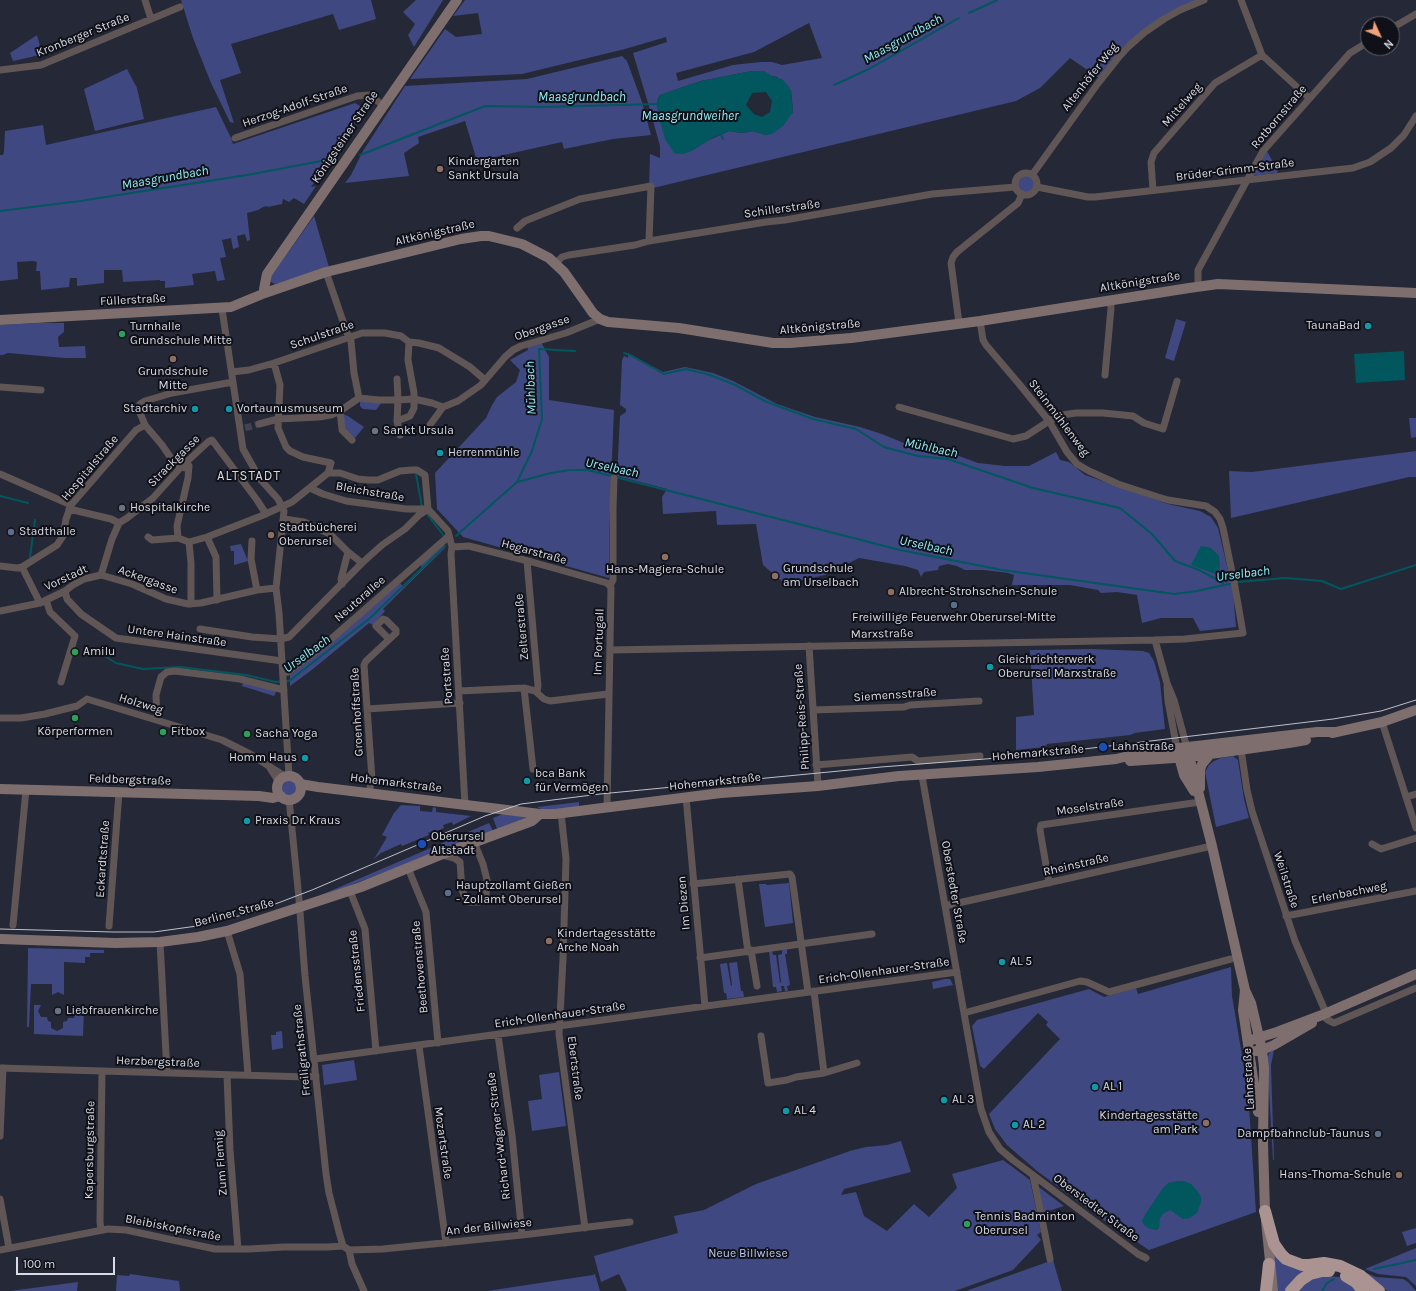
<!DOCTYPE html>
<html>
<head>
<meta charset="utf-8">
<style>
  body { margin:0 }
  #map { position:relative; width:1416px; height:1291px; overflow:hidden; background:#252837; font-family:Karla,sans-serif }
  canvas { display:block }
  .north { position:absolute; left:1360px; top:16px; width:40px; height:40px; box-sizing:border-box; background:#101118; border:1px solid #60616a; border-radius:50%; rotate:134deg; font-size:11px; font-weight:700; line-height:16px; text-align:center; color:#d8dae4 }
  .north::after { content:''; display:block; margin:auto; width:14px; height:18px; background:#f1a27b; clip-path:polygon(50% 0,100% 100%,50% 72%,0 100%) }
  .scale { position:absolute; left:16px; top:1257px; width:99px; height:18px; box-sizing:border-box; border:2px solid #d8dae4; border-top:0; padding-left:5px; font-size:12px; line-height:14px; white-space:nowrap; color:#d8dae4; -webkit-text-stroke:3px #101118; paint-order:stroke }
</style>
</head>
<body>
<div id="map">
<canvas width="1416" height="1291"></canvas>
<div class="north">N</div>
<div class="scale">100 m</div>
</div>
<script>
const g = document.querySelector('canvas').getContext('2d');
g.lineJoin = 'round';
function paint(path, color) {
  g.fillStyle = color;
  g.fill(path, 'evenodd');
}
function poly(rows) {
  const path = new Path2D();
  for (const r of rows) {
    if (r.length === 3) {
      path.moveTo(r[0] + r[2], r[1]);
      path.arc(r[0], r[1], r[2], 0, 2 * Math.PI);
      continue;
    }
    path.moveTo(r[0], r[1]);
    for (let i = 2; i < r.length; i += 2) path.lineTo(r[i], r[i + 1]);
  }
  return path;
}
function stroke(path, color, width, dash) {
  g.strokeStyle = color;
  g.lineWidth = width;
  g.lineCap = dash ? 'butt' : 'round';
  g.setLineDash(dash || []);
  g.stroke(path);
}
function drawText(font, color, halo, rows, align = 'center') {
  g.font = font + ' Karla,sans-serif';
  g.lineWidth = 4;
  g.setLineDash([]);
  g.textBaseline = 'middle';
  g.strokeStyle = halo;
  g.fillStyle = color;
  for (const [text, x, y, turn = 0] of rows) {
    g.save();
    g.translate(x, y);
    g.rotate((+turn || 0) * Math.PI / 180);
    g.textAlign = isNaN(turn) ? turn : align;
    if (halo) g.strokeText(text, 0, 0);
    g.fillText(text, 0, 0);
    g.restore();
  }
}
const green = poly([
  [181,0,371,0,376,19,339,30,333,14,231,44,241,73,220,80,234,123,230,122,211,83,193,38],
  [416,0,443,0,414,47,408,35,415,24,403,12],
  [465,0,1197,0,1162,17,1099,78,1070,58,1040,88,1016,101,649,189,650,154,660,158,660,146,648,103,633,53,667,42,666,37,625,49,522,74,410,79,445,29,456,37,482,34,478,13,453,16],
  [809,23,822,58,782,65,772,62,761,62,733,65,678,81,676,73,754,52],
  [752,71,764,71,771,76,777,77,791,91,793,112,766,135,753,131,742,133,729,131,707,141,691,151,660,121,657,104,658,98,660,95,701,81],
  [37,35,42,54,31,57,13,61,10,53],
  [622,56,627,61,642,102,651,135,613,139,564,149,562,142,477,161,465,121,418,137,419,143,404,153,409,176,345,183,351,175,363,151,405,86,527,79],
  [127,69,137,88,144,119,95,131,84,89],
  [355,103,365,109,311,187,316,186,304,204,294,198,289,202,283,199,282,204,268,207,267,206,263,207,258,210,247,213,250,240,247,241,245,234,237,236,239,247,233,249,231,238,222,240,226,257,220,258,225,280,217,281,215,271,192,274,194,285,165,288,165,281,160,281,160,280,123,282,122,270,104,270,104,283,77,286,77,278,70,278,69,287,41,290,40,271,36,271,37,262,33,261,17,262,18,279,0,281,0,155,3,155,4,152,5,131,43,125,46,145,216,107,231,138,233,144],
  [1267,151,1278,172,1276,173,1260,175,1253,175],
  [1026,184,9],
  [314,216,329,267,296,278,275,284,271,282,270,278],
  [1176,319,1186,322,1174,361,1165,358],
  [38,323,64,323,64,332,58,337,59,347,85,346,86,358,65,358,8,353,3,355,0,355,0,325],
  [540,340,549,357,549,400,614,410,609,532,609,578,463,537,437,509,435,473,486,418,492,405,497,397,516,382,520,370,510,360,528,350,527,345],
  [628,353,663,372,685,367,713,373,733,381,777,404,815,417,860,427,882,434,911,446,948,452,978,463,1005,466,1029,466,1056,452,1060,460,1069,462,1085,475,1168,504,1200,511,1211,517,1218,528,1233,591,1236,627,1200,631,1193,618,1161,618,1142,623,1137,595,1117,592,1101,593,1098,590,1070,585,1012,585,1014,575,1008,573,984,570,965,570,957,566,948,564,939,566,938,570,924,572,921,577,918,570,905,566,859,558,825,575,785,584,763,565,756,524,717,525,716,511,663,514,662,497,667,489,617,476,620,416,626,412,626,409,620,405,622,360,624,356,628,358],
  [360,400,382,402,376,410,363,409,360,406],
  [343,414,348,416,364,427,355,438,345,430],
  [1409,418,1416,418,1416,437,1411,438],
  [1416,451,1416,477,1409,477,1231,518,1229,471,1252,472],
  [241,544,248,561,234,565,234,551,231,551,230,546],
  [443,544,445,548,383,609,385,611,373,625,369,623,313,669,290,686,290,675,324,649,400,583,404,587,423,568,420,565],
  [1091,649,1143,651,1149,653,1154,661,1160,682,1165,729,1135,733,1130,735,1047,744,1045,747,1016,750,1016,717,1034,715,1030,650],
  [243,683,275,690,276,692,274,696,242,686],
  [1233,756,1238,760,1244,799,1249,818,1216,827,1205,772,1209,765,1214,761,1221,758],
  [287,780,292,781,298,786,297,792,292,797,286,796,281,791,282,786],
  [579,802,579,808,543,810,537,807],
  [401,805,420,806,420,811,432,812,433,807,436,808,436,812,471,816,453,825,452,822,443,825,444,828,431,834,430,832,428,833,429,835,402,846,401,844,381,853,374,859,387,837,382,835,394,813],
  [503,814,527,817,526,819,497,829,493,818],
  [489,823,493,831,314,899,314,898],
  [789,883,793,923,765,927,759,884,766,884,767,885],
  [28,948,104,950,104,953,90,953,90,957,85,957,85,963,64,962,64,995,58,992,52,995,52,984,31,984,29,1027,27,1027],
  [787,949,787,954,785,954,790,985,787,986,788,991,785,991,784,986,781,986,782,991,777,992,776,987,773,987,769,951,772,951,773,955,776,955,780,983,781,982,778,955,782,954,782,950],
  [737,962,741,991,743,991,744,997,727,999,726,993,724,993,720,964,727,963,731,986,732,985,729,963],
  [1231,967,1232,996,1248,1091,1256,1212,1149,1250,1102,1219,1037,1171,1007,1145,995,1129,989,1114,1060,1039,1046,1025,1048,1022,1038,1013,984,1069,980,1066,972,1026,977,1020,1089,989,1104,997,1136,988,1138,994],
  [945,979,950,979,953,985,933,989,932,982],
  [34,1005,41,1005,38,1011,41,1017,47,1017,48,1021,51,1022,51,1028,57,1031,63,1028,63,1022,67,1021,68,1018,74,1018,76,1011,84,1011,83,1036,34,1034],
  [282,1031,283,1048,272,1050,271,1035,276,1035,276,1032],
  [1274,1050,1271,1065,1274,1160,1273,1160,1267,1058,1270,1052],
  [354,1060,357,1080,324,1085,322,1065],
  [559,1072,566,1126,532,1131,528,1101,542,1099,539,1075],
  [901,1141,911,1172,844,1189,841,1195,856,1192,864,1216,887,1231,914,1204,929,1217,957,1188,952,1174,1003,1160,1030,1180,1041,1232,1037,1235,1041,1240,1013,1270,955,1291,627,1291,619,1274,601,1282,594,1256,678,1233,674,1216,704,1210,756,1184,850,1151,866,1147,887,1145],
  [1036,1185,1064,1206,1042,1213],
  [1416,1228,1416,1243,1407,1246,1402,1232],
  [1416,1248,1416,1286,1406,1277,1378,1274,1365,1269],
  [1272,1249,1277,1256,1283,1261,1292,1265,1310,1268,1327,1266,1345,1271,1358,1278,1374,1291,1366,1291,1356,1279,1345,1272,1338,1270,1321,1269,1314,1270,1303,1275,1296,1280,1288,1291,1278,1291],
  [1053,1260,1062,1291,966,1291],
  [1355,1268,1376,1277,1403,1279,1408,1282,1416,1291,1388,1291,1381,1288],
  [130,1274,179,1281,180,1291,116,1291,117,1275,129,1276],
  [595,1274,600,1291,487,1291,593,1275],
  [1327,1276,1340,1277,1359,1291,1299,1291,1306,1283,1315,1278],
  [78,1282,77,1291,10,1291]
]);
const water = poly([
  [752,71,764,71,771,76,782,79,788,86,791,91,793,112,783,126,772,134,766,135,753,131,742,133,729,131,714,137,691,151,684,154,678,154,674,153,665,139,660,121,657,104,658,98,660,95,701,81],
  [766,92,772,101,770,112,762,117,754,114,746,105,752,93],
  [1404,351,1405,380,1356,383,1354,354],
  [1201,546,1211,548,1219,556,1220,567,1215,574,1191,565],
  [1177,1181,1184,1181,1191,1184,1199,1193,1201,1197,1201,1202,1197,1213,1190,1218,1183,1219,1170,1210,1163,1214,1160,1218,1159,1228,1157,1230,1150,1229,1144,1225,1142,1221,1146,1213,1163,1188,1168,1183]
]);
const stream = poly([
  [969,13,997,0],
  [834,85,869,69,959,18],
  [720,132,723,139],
  [360,155,485,106,544,107,658,104],
  [0,211,80,201,247,175,332,159],
  [624,353,632,356,664,374,686,369,710,375,733,384,767,402,813,419,856,429,884,447,918,456,948,459,1033,488,1120,508,1152,534,1175,561,1199,570,1223,583],
  [416,474,422,507],
  [517,482,532,451,542,419,539,349,575,351],
  [0,496,28,503],
  [427,514,444,536],
  [456,536,517,482,551,473,570,470,588,470,900,550,1002,570,1174,594,1197,591,1238,582,1285,578,1322,581,1341,589,1416,565],
  [30,557,35,520],
  [100,653,116,663,143,669,180,667,246,675,276,682,289,681,369,619,445,546],
  [1374,1269,1416,1260],
  [1322,1291,1327,1283,1334,1279]
]);
const streetTunnel = poly([
  [245,428,259,424]
]);
const street = poly([
  [145,0,151,19],
  [1241,0,1262,55,1309,98],
  [1392,28,1416,14],
  [0,70,41,65,180,7],
  [235,138,357,96,369,95,383,105],
  [1026,184,11],
  [1032,175,1099,82,1118,58,1129,46,1145,32,1164,19,1180,10,1204,0],
  [1037,187,1088,197,1095,197,1353,168,1370,162,1391,148,1404,135,1416,116],
  [1153,190,1151,162,1154,153,1215,83,1262,55],
  [517,228,525,221,580,199,651,186,649,241],
  [556,263,562,257,569,255,635,245,649,241,766,222,785,220,932,194,1015,187],
  [326,272,347,333,351,341,354,373,359,398],
  [1198,286,1198,270,1263,151,1350,53,1368,42],
  [222,309,243,449,260,479,278,499,284,511,276,588,279,613,289,776],
  [980,321,983,340,986,345,1020,385,1049,421,1067,452,1077,464,1089,471,1118,484,1158,497,1168,500,1206,506,1215,512,1220,519,1223,528,1235,587,1243,633,1185,639,1155,640,1167,683,1174,700,1187,748],
  [959,323,951,263,953,257,957,252,1018,203,1022,194],
  [232,372,249,370,274,363,362,333,385,333,401,336,409,342,419,343,439,348,470,367,485,380],
  [1105,375,1111,308,1110,300],
  [0,387,41,390],
  [899,407,1013,439,1026,436,1049,421,1062,415,1076,413,1103,413,1133,416,1144,423,1163,429,1177,381],
  [340,411,342,430,352,440],
  [397,421,410,416,414,408,414,393,408,360,409,342],
  [259,424,278,419,319,417,331,415,340,411,359,398,379,400,398,400,397,379],
  [427,429,443,407,458,401,481,385,505,357,513,350,521,346,566,333,600,319],
  [400,435,397,421,398,400,414,399,432,403,443,407],
  [188,469,181,467,173,461,162,445,145,425,138,408,140,404,145,401,172,393,233,382],
  [328,473,340,473,358,479,368,480,378,480,400,471,412,470,417,470,425,475,428,509,448,531,452,547,451,554,465,805],
  [0,474,71,505],
  [310,488,323,494,346,501,406,509,426,509],
  [69,509,111,519,119,523],
  [284,519,304,522,330,534,348,552,362,563],
  [148,537,152,540,178,538,189,542,207,537,261,516,292,502,328,473,331,463,303,457,290,451,286,447,278,428,280,385,274,363],
  [207,537,216,557,217,600],
  [178,538,177,526,188,478,189,466],
  [252,541,251,559,257,590],
  [189,542,191,563,191,604],
  [452,547,469,546,532,562,607,583,610,586],
  [527,561,538,686,537,692],
  [0,566,17,568,22,567,57,545,63,536,66,519,71,505,136,430,145,425],
  [22,567,40,603],
  [101,575,112,539,119,523,127,518,153,498,181,467,208,442,212,440,257,500,266,514],
  [342,584,341,579,348,552],
  [65,591,67,599,81,614,116,638,282,661],
  [46,600,50,612,75,636,61,682],
  [0,611,40,603,65,591,73,585,84,579,101,575,132,584,166,599,188,604,201,603,257,590,276,588],
  [200,629,252,637,281,639,289,637,362,563,382,545,405,529,419,515,428,509],
  [809,646,818,786],
  [610,650,1155,640],
  [283,673,288,672,322,647,449,536],
  [1167,687,1168,701,1177,749],
  [524,688,533,769],
  [459,691,524,688,535,691,544,699,550,701,608,694],
  [367,709,460,703],
  [813,710,904,707,910,705,979,701],
  [0,718,21,718,45,714,77,706,87,699,222,740,250,754,286,777],
  [157,720,156,695,161,677,167,672,175,671,240,679,284,690],
  [1382,722,1416,828],
  [1241,749,1247,790,1252,811,1295,941,1326,1013],
  [816,765,912,757,918,761,980,756],
  [270,768,279,782],
  [922,776,981,1109,989,1132,1000,1149,1013,1160,1138,1254,1146,1258],
  [369,793,372,779,364,665,366,661,396,633,396,630,386,620,383,619,376,626,389,639],
  [686,797,705,1006],
  [1406,797,1416,794],
  [289,799,299,899,305,976,326,1174,329,1193,339,1232,343,1246,349,1250,352,1264,364,1291],
  [607,807,611,588,610,586,613,580,613,509,614,478],
  [561,813,566,859,563,959,559,1034,585,1228],
  [1372,844,1381,849,1416,838],
  [442,855,454,858,460,862,462,890,465,897,469,902,479,902,486,895,487,880,483,864,474,842],
  [408,868,426,912,438,1043],
  [738,879,748,952],
  [1049,883,1040,830,1041,825,1200,802],
  [693,884,790,874,792,877,808,992],
  [350,891,365,929,376,1051],
  [945,906,1212,846],
  [1286,916,1416,891],
  [13,925,26,790],
  [109,926,119,792],
  [227,931,240,974,248,1075],
  [160,942,167,1073],
  [751,950,757,986],
  [700,958,872,934],
  [814,991,824,1073],
  [964,1013,1080,981,1087,982,1109,992,1231,959],
  [1322,1015,1328,1020,1334,1023,1416,988],
  [498,1035,512,1135,522,1235],
  [761,1036,768,1083,787,1080,796,1077,824,1073,857,1063],
  [419,1046,446,1243],
  [315,1059,957,972],
  [0,1068,307,1077,316,1076],
  [227,1075,230,1150,238,1249],
  [0,1136,3,1068],
  [1033,1175,1050,1259],
  [0,1199,9,1248],
  [101,1230,100,1222,102,1071],
  [0,1250,108,1229,126,1230,215,1249,249,1249,284,1247,328,1247,343,1246],
  [349,1250,383,1249,522,1235,630,1222]
]);
const secondary = poly([
  [265,293,264,289,267,274,457,0],
  [0,320,231,307,265,293,326,272,461,239,481,236,489,236,522,244,549,258,564,272,593,313,600,319,608,322,679,328,773,343,790,343,851,338,980,321,1189,288,1218,284,1416,293],
  [1332,733,1382,722,1416,710],
  [1187,748,1212,846,1245,990,1251,1003,1262,1050,1264,1068,1263,1144,1265,1211,1273,1291],
  [1178,753,1184,775,1194,791],
  [1130,761,1189,757,1289,743,1306,740],
  [289,788,12],
  [300,784,318,787,540,814,555,814,721,793,818,786,899,776,1038,767,1116,759,1145,752,1317,732,1337,732],
  [1200,788,1200,770,1202,764,1211,753],
  [0,789,259,796,273,798,281,796],
  [0,939,115,943,160,942,198,937,227,931,361,887,440,855,532,821,540,814],
  [1245,990,1243,1010,1258,1112],
  [1248,1041,1277,1032,1322,1015,1416,974],
  [1256,1051,1262,1050,1274,1045,1312,1023]
]);
const highway = poly([
  [1265,1211,1274,1244,1281,1254,1286,1259,1302,1265,1309,1265,1324,1263,1340,1266,1361,1276,1379,1291],
  [1346,1276,1356,1282,1363,1291],
  [1266,1291,1269,1264],
  [1291,1291,1301,1280,1310,1274,1322,1271,1329,1271]
]);
const tram = poly([
  [0,929,113,932,154,932,197,926,227,919,257,911,312,890,485,816,521,804,600,794,881,767,998,758,1059,752,1333,719,1381,711,1416,700]
]);
const markers = [
  [440,169,4,"#8d6e63"],
  [1368,326,4,"#0f9aa8"],
  [122,334,4,"#2e9e5b"],
  [173,359,4,"#8d6e63"],
  [195,409,4,"#0f9aa8"],
  [229,409,4,"#0f9aa8"],
  [375,431,4,"#6b7280"],
  [440,453,4,"#0f9aa8"],
  [122,508,4,"#6b7280"],
  [11,532,4,"#5c6f8a"],
  [271,535,4,"#8d6e63"],
  [665,557,4,"#8d6e63"],
  [775,576,4,"#8d6e63"],
  [891,592,4,"#8d6e63"],
  [954,605,4,"#5c6f8a"],
  [75,652,4,"#2e9e5b"],
  [990,667,4,"#0f9aa8"],
  [75,718,4,"#2e9e5b"],
  [163,732,4,"#2e9e5b"],
  [247,734,4,"#2e9e5b"],
  [1103,747,5,"#1a4fb4"],
  [305,758,4,"#0f9aa8"],
  [527,781,4,"#0f9aa8"],
  [247,821,4,"#0f9aa8"],
  [422,844,5,"#1a4fb4"],
  [448,893,4,"#5c6f8a"],
  [549,941,4,"#8d6e63"],
  [1002,962,4,"#0f9aa8"],
  [58,1011,4,"#6b7280"],
  [1095,1087,4,"#0f9aa8"],
  [944,1100,4,"#0f9aa8"],
  [786,1111,4,"#0f9aa8"],
  [1206,1123,4,"#8d6e63"],
  [1015,1125,4,"#0f9aa8"],
  [1378,1134,4,"#5c6f8a"],
  [1399,1175,4,"#8d6e63"],
  [967,1224,4,"#2e9e5b"]
];
const streetNames = [
  ["Kronberger Straße",83,35,-22],
  ["Altenhöfer Weg",1090,77,-52],
  ["Mittelweg",1182,105,-49],
  ["Herzog-Adolf-Straße",295,106,-19],
  ["Rotbornstraße",1279,117,-50],
  ["Königsteiner Straße",345,137,-56],
  ["Brüder-Grimm-Straße",1235,170,-7],
  ["Schillerstraße",782,209,-8],
  ["Altkönigstraße",435,233,-13],
  ["Altkönigstraße",1140,282,-9],
  ["Füllerstraße",133,300,-3],
  ["Altkönigstraße",820,327,-5],
  ["Obergasse",542,328,-19],
  ["Schulstraße",322,335,-19],
  ["Steinmühlenweg",1059,418,53],
  ["Strackgasse",174,461,-45],
  ["Hospitalstraße",90,468,-50],
  ["Bleichstraße",370,492,10],
  ["Hegarstraße",534,552,15],
  ["Vorstadt",66,578,-25],
  ["Ackergasse",148,580,20],
  ["Neutorallee",360,599,-41],
  ["Zelterstraße",522,627,-95],
  ["Marxstraße",882,634,-1],
  ["Untere Hainstraße",177,636,8],
  ["Im Portugall",599,642,-88],
  ["Portstraße",447,676,-94],
  ["Siemensstraße",895,695,-4],
  ["Holzweg",141,704,17],
  ["Groenhoffstraße",357,712,-93],
  ["Philipp-Reis-Straße",802,717,-94],
  ["Hohemarkstraße",1038,753,-5],
  ["Feldbergstraße",130,780,2],
  ["Hohemarkstraße",715,782,-6],
  ["Hohemarkstraße",396,783,7],
  ["Moselstraße",1090,807,-8],
  ["Eckardtstraße",103,859,-86],
  ["Rheinstraße",1076,865,-13],
  ["Weilstraße",1286,880,72],
  ["Oberstedter Straße",954,892,80],
  ["Erlenbachweg",1349,893,-11],
  ["Im Diezen",684,903,-95],
  ["Berliner Straße",234,913,-15],
  ["Beethovenstraße",420,967,-95],
  ["Friedensstraße",357,971,-96],
  ["Erich-Ollenhauer-Straße",884,971,-8],
  ["Erich-Ollenhauer-Straße",560,1015,-8],
  ["Freiligrathstraße",302,1050,-96],
  ["Herzbergstraße",158,1062,2],
  ["Ebertstraße",575,1068,83],
  ["Lahnstraße",1249,1079,-93],
  ["Richard-Wagner-Straße",499,1136,-97],
  ["Mozartstraße",443,1143,82],
  ["Kapersburgstraße",90,1150,-89],
  ["Zum Flemig",221,1163,-94],
  ["Oberstedter Straße",1096,1208,37],
  ["An der Billwiese",489,1227,-6],
  ["Bleibiskopfstraße",173,1228,11]
];
const poiNames = [
  ["Kindergarten",448,162],
  ["Sankt Ursula",448,176],
  ["TaunaBad",1360,326,"right"],
  ["Turnhalle",130,327],
  ["Grundschule Mitte",130,341],
  ["Grundschule",173,372,"center"],
  ["Mitte",173,386,"center"],
  ["Stadtarchiv",187,409,"right"],
  ["Vortaunusmuseum",237,409],
  ["Sankt Ursula",383,431],
  ["Herrenmühle",448,453],
  ["Hospitalkirche",130,508],
  ["Stadtbücherei",279,528],
  ["Oberursel",279,542],
  ["Stadthalle",19,532],
  ["Grundschule",783,569],
  ["am Urselbach",783,583],
  ["Hans-Magiera-Schule",665,570,"center"],
  ["Albrecht-Strohschein-Schule",899,592],
  ["Freiwillige Feuerwehr Oberursel-Mitte",954,618,"center"],
  ["Amilu",83,652],
  ["Gleichrichterwerk",998,660],
  ["Oberursel Marxstraße",998,674],
  ["Körperformen",75,732,"center"],
  ["Fitbox",171,732],
  ["Sacha Yoga",255,734],
  ["Lahnstraße",1112,747],
  ["Homm Haus",297,758,"right"],
  ["bca Bank",535,774],
  ["für Vermögen",535,788],
  ["Praxis Dr. Kraus",255,821],
  ["Oberursel",431,837],
  ["Altstadt",431,851],
  ["Hauptzollamt Gießen",456,886],
  ["- Zollamt Oberursel",456,900],
  ["Kindertagesstätte",557,934],
  ["Arche Noah",557,948],
  ["AL 5",1010,962],
  ["Liebfrauenkirche",66,1011],
  ["AL 1",1103,1087],
  ["AL 3",952,1100],
  ["AL 4",794,1111],
  ["Kindertagesstätte",1198,1116,"right"],
  ["am Park",1198,1130,"right"],
  ["AL 2",1023,1125],
  ["Dampfbahnclub-Taunus",1370,1134,"right"],
  ["Hans-Thoma-Schule",1391,1175,"right"],
  ["Tennis Badminton",975,1217],
  ["Oberursel",975,1231]
];
const parkNames = [
  ["Neue Billwiese",748,1254]
];
const waterNames = [
  ["Maasgrundbach",903,39,-29],
  ["Maasgrundbach",582,97],
  ["Maasgrundweiher",690,116],
  ["Maasgrundbach",165,178,-10],
  ["Mühlbach",531,388,-92],
  ["Mühlbach",931,448,12],
  ["Urselbach",612,468,12],
  ["Urselbach",926,546,12],
  ["Urselbach",1243,574,-7],
  ["Urselbach",307,654,-36]
];
const neighbourhoodNames = [
  ["ALTSTADT",249,476]
];
paint(green, '#3f4881');
paint(water, '#02565d');
stroke(stream, '#02565d', 2);
stroke(streetTunnel, '#404351', 7, [7, 3.5]);
stroke(street, '#605655', 7);
stroke(secondary, '#7e6f6e', 10);
stroke(highway, '#ab9392', 12);
stroke(tram, '#bec1cb', 1);
for (const [x, y, r, color] of markers) {
  const dot = new Path2D();
  dot.arc(x, y, r, 0, 2 * Math.PI);
  g.fillStyle = color;
  g.fill(dot);
  stroke(dot, '#101118', 1.5);
}
drawText('12px', '#d8dae4', '#101118', streetNames);
drawText('12px', '#d8dae4', '#101118', poiNames, 'left');
drawText('12px', '#bcc6ef', '#101118', parkNames);
drawText('italic 13px', '#93eef8', '#101118', waterNames);
g.letterSpacing = '1px';
drawText('13px', '#d8dae4', '#101118', neighbourhoodNames);
g.letterSpacing = '0px';
</script>
</body>
</html>
